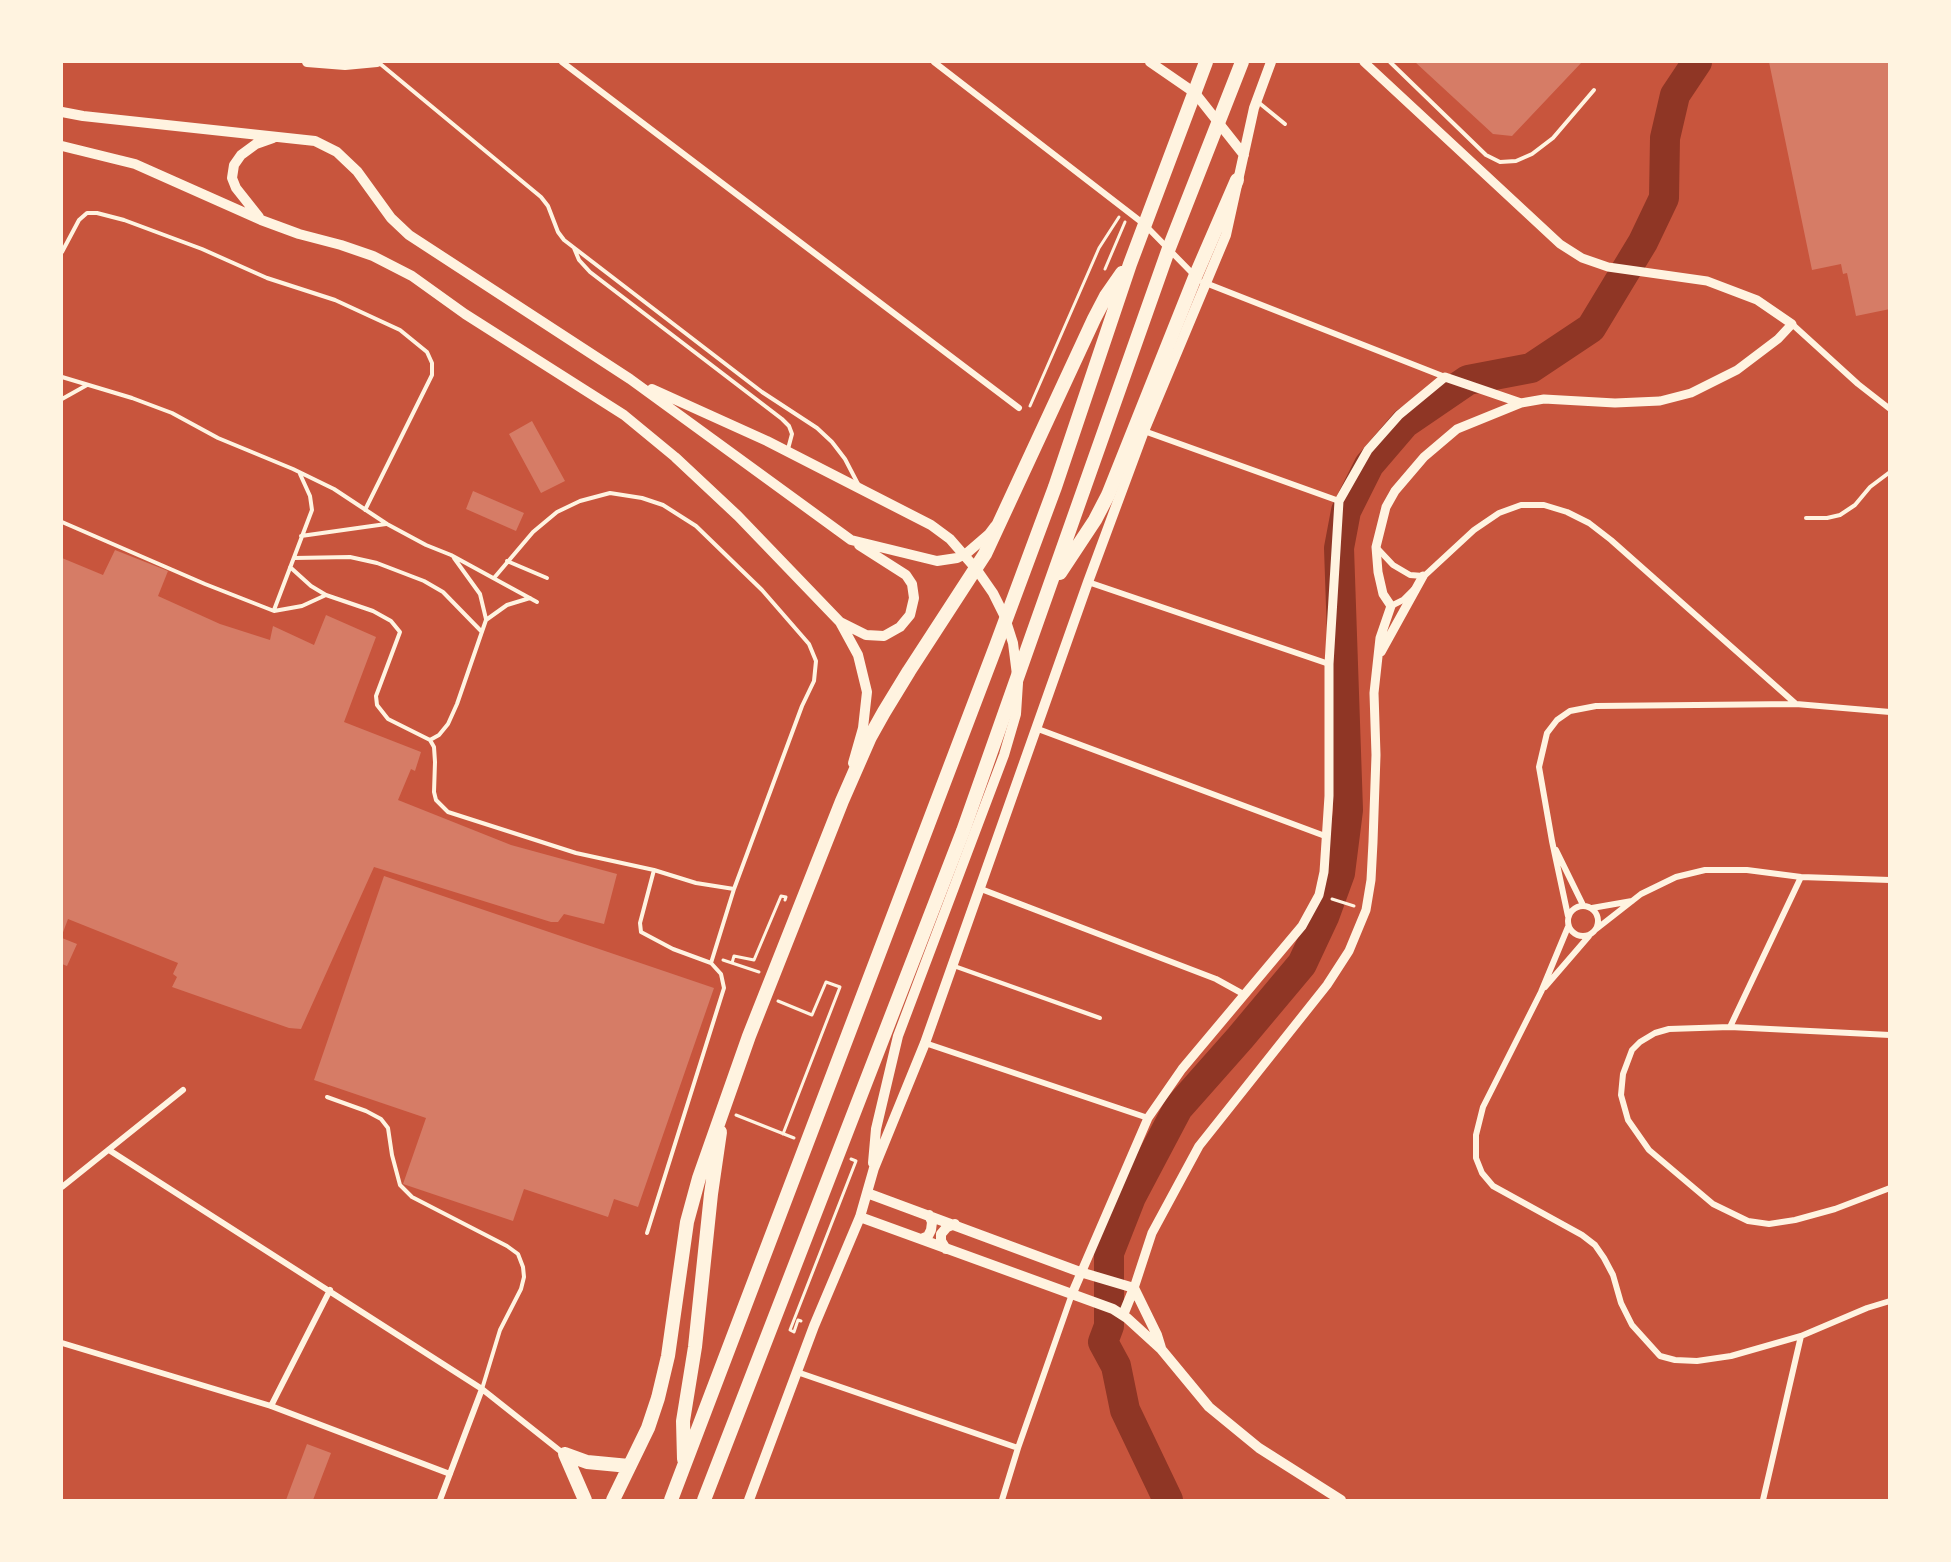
<!DOCTYPE html>
<html>
<head>
<meta charset="utf-8">
<style>
  body { margin:0 }
  #map { position:relative; width:1951px; height:1562px; overflow:hidden; background:#c8553d; font-family:"Space Grotesk",sans-serif }
  canvas { display:block }
  .frame { position:absolute; inset:0; border:63px solid #fff3e0; pointer-events:none }
</style>
</head>
<body>
<div id="map">
<canvas width="1951" height="1562"></canvas>
<div class="frame"></div>
</div>
<script>
const g = document.querySelector('canvas').getContext('2d');
g.lineJoin = 'round';
function poly(rows) {
  const path = new Path2D();
  for (const r of rows) {
    if (r.length === 3) {
      path.moveTo(r[0] + r[2], r[1]);
      path.arc(r[0], r[1], r[2], 0, 2 * Math.PI);
      continue;
    }
    path.moveTo(r[0], r[1]);
    for (let i = 2; i < r.length; i += 2) path.lineTo(r[i], r[i + 1]);
  }
  return path;
}
function stroke(path, color, width, dash) {
  g.strokeStyle = color;
  g.lineWidth = width;
  g.lineCap = dash ? 'butt' : 'round';
  g.setLineDash(dash || []);
  g.stroke(path);
}
function paint(path, color) {
  g.fillStyle = color;
  g.fill(path, 'evenodd');
}
const river = poly([
  [1168,1500,1125,1410,1116,1366,1103,1342,1109,1326,1109,1253,1131,1197,1178,1108,1240,1038,1302,964,1324,917,1340,873,1348,810,1339,548,1346,511,1369,465,1405,423,1468,380,1531,368,1591,328,1643,242,1664,198,1665,138,1675,95,1697,62]
]);
const building = poly([
  [1415,62,1582,62,1512,136,1493,134],
  [1769,62,1890,62,1890,309,1856,316,1847,273,1843,274,1841,264,1812,270],
  [532,421,565,481,541,493,509,434],
  [473,491,524,513,516,531,466,509],
  [115,550,168,571,158,596,220,624,270,640,273,626,314,645,326,615,376,637,344,722,421,752,415,771,411,769,398,800,511,845,617,874,604,924,564,914,558,922,551,922,374,867,301,1029,289,1028,172,987,177,977,173,974,178,963,68,919,62,935,62,558,103,575],
  [384,876,714,988,638,1207,614,1199,608,1217,524,1189,513,1221,403,1184,426,1118,314,1080],
  [62,938,77,944,67,966,62,964],
  [307,1444,331,1453,313,1500,286,1500]
]);
const path = poly([
  [1105,269,1125,222],
  [1030,406,1099,248,1119,217],
  [1332,899,1354,906],
  [723,960,759,972],
  [732,963,734,956,754,960,781,896,786,897,785,900],
  [778,1001,812,1015,826,982,840,987,783,1134],
  [736,1115,794,1138],
  [801,1321,798,1320,794,1332,790,1330,856,1161,851,1159]
]);
const service = poly([
  [378,62,541,197,548,206,558,232,564,240,762,392,817,428,832,442,845,459,858,484],
  [1390,62,1486,155,1500,162,1516,161,1532,154,1553,138,1594,90],
  [1258,102,1285,124],
  [574,248,579,260,590,272,782,419,789,426,792,434,788,449],
  [62,252,79,220,87,213,97,213,124,220,202,249,267,278,335,300,400,330,427,352,432,363,432,375,365,510],
  [62,377,132,398,172,413,218,438,293,469,334,489,387,524,426,545,451,555,537,602],
  [62,399,87,385],
  [1806,518,1827,518,1840,515,1855,505,1870,487,1890,472],
  [62,522,205,584,274,611,302,606,326,595],
  [301,536,386,524],
  [294,558,350,557,377,563,424,581,443,592,482,632],
  [454,558,480,594,486,619],
  [507,561,547,578],
  [290,567,311,586,326,595,373,611,391,621,400,632,376,696,377,705,388,719,430,740,434,747,435,762,434,792,436,800,448,812,576,853,654,870,696,883,734,889],
  [494,578,533,532,557,512,580,501,610,493,642,498,663,505,696,526,762,590,809,644,816,661,814,681,802,706,734,889,711,963],
  [274,610,312,510,310,496,300,474],
  [430,740,439,735,448,724,457,704,486,620,507,605,530,598],
  [954,966,1100,1018],
  [327,1097,366,1111,381,1119,388,1128,392,1155,400,1185,412,1197,507,1246,518,1254,523,1267,524,1277,521,1289,500,1330,482,1389],
  [647,1233,724,988,721,974,711,963,673,949,641,932,640,923,654,870]
]);
const minor = poly([
  [562,62,1019,408],
  [934,62,1144,224,1195,276],
  [1203,282,1445,377],
  [1792,324,1858,384,1890,409],
  [1144,431,1339,501],
  [1377,548,1393,565,1410,575,1423,576],
  [1421,579,1474,530,1499,513,1521,505,1544,505,1567,512,1589,523,1611,540,1796,704],
  [1088,582,1329,664],
  [1391,606,1403,600,1413,590],
  [1038,729,1325,836],
  [1556,850,1583,905],
  [981,889,1216,979,1245,995],
  [1583,921,15],
  [1592,908,1632,901],
  [1568,916,1552,841,1539,767,1547,733,1557,720,1570,711,1596,706,1796,704,1890,712],
  [1568,927,1541,992,1483,1107,1476,1135,1476,1158,1482,1173,1493,1186,1582,1235,1595,1245,1604,1258,1613,1275,1621,1303,1632,1325,1660,1356,1675,1360,1697,1361,1731,1356,1801,1336,1867,1308,1890,1301],
  [1595,930,1641,894,1676,877,1705,870,1747,870,1801,877,1890,880],
  [1545,987,1589,936],
  [1730,1027,1801,877],
  [1890,1035,1730,1027,1669,1029,1655,1033,1640,1042,1632,1050,1623,1074,1621,1095,1628,1120,1649,1150,1713,1204,1748,1221,1769,1224,1795,1220,1835,1209,1890,1188],
  [925,1043,1148,1118],
  [109,1150,482,1389,564,1454],
  [62,1187,183,1090],
  [62,1343,271,1406,450,1474],
  [797,1372,1018,1448],
  [271,1406,330,1290],
  [440,1500,482,1389],
  [1002,1500,1018,1448,1072,1294],
  [1763,1500,1801,1336]
]);
const tertiary = poly([
  [1381,652,1423,576],
  [1134,1288,1152,1233,1199,1146,1327,985,1349,951,1366,910,1371,880,1373,842,1376,755,1374,693,1380,638,1391,606,1383,594,1378,572,1376,547,1386,507,1395,491,1424,457,1457,429,1521,403,1544,399,1615,403,1660,401,1691,393,1737,370,1778,339,1792,324,1757,300,1707,281,1608,267,1582,258,1560,244,1364,62],
  [1072,1294,1148,1118,1182,1069,1302,926,1319,895,1324,872,1329,796,1329,664,1339,501,1368,450,1399,415,1445,377,1521,403]
]);
const secondary = poly([
  [307,62,345,65,377,62],
  [1150,62,1195,93,1244,155],
  [62,112,83,116,315,141,337,152,357,171,391,218,409,235,630,379,851,540,937,561,957,558,967,553,989,534,995,526],
  [62,146,135,164,261,220,299,234,341,245,373,256,412,276,465,314,624,415,675,457,738,516,840,622,858,655,867,692,863,728,853,763],
  [259,217,236,188,232,178,234,165,241,155,256,144,273,138],
  [652,389,767,441,931,525,950,539,977,570,993,593,1004,615,1013,643,1018,683,1016,714,1004,755,898,1036,876,1129,873,1163],
  [840,622,866,635,884,636,900,627,910,615,914,598,912,584,906,575,859,545],
  [867,1193,1080,1272,1134,1288,1157,1335,1161,1348],
  [860,1217,1113,1309,1127,1318,1161,1349,1209,1407,1259,1448,1341,1500],
  [921,1239,928,1236,931,1230,932,1222,929,1215],
  [946,1249,941,1241,941,1234,947,1227,955,1224],
  [1123,1315,1134,1288],
  [749,1500,814,1326,860,1217,874,1168,925,1043,1088,582,1144,431,1226,235,1254,108,1271,62]
]);
const motorway = poly([
  [1060,573,1095,520,1108,495,1195,277,1237,180],
  [565,1454,587,1462,629,1466],
  [565,1454,585,1500],
  [684,1459,683,1421,695,1347,711,1194,720,1132],
  [613,1500,648,1428,658,1398,668,1356,687,1222,699,1178,749,1036,842,801,870,737,884,712,909,671,985,554,1094,319,1106,296,1122,273],
  [671,1500,996,646,1055,487,1130,264,1206,62],
  [704,1500,963,831,1169,248,1242,62]
]);
stroke(river, '#8f3625', 30);
paint(building, '#d67c66');
stroke(path, '#fff3e0', 3);
stroke(service, '#fff3e0', 4);
stroke(minor, '#fff3e0', 6);
stroke(tertiary, '#fff3e0', 9);
stroke(secondary, '#fff3e0', 10);
stroke(motorway, '#fff3e0', 14);
</script>
</body>
</html>
